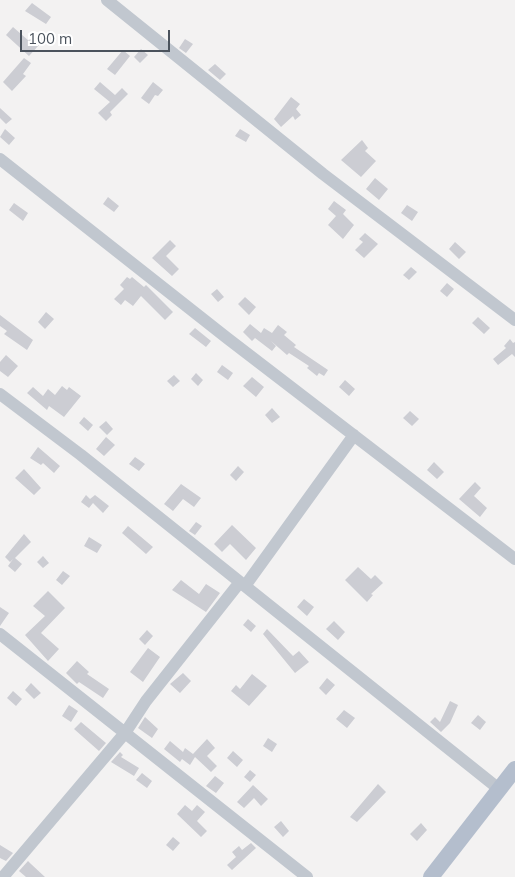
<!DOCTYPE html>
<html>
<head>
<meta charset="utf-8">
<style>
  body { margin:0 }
  #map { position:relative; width:515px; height:877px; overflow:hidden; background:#f3f2f2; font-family:Mulish,sans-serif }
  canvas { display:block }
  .scale { position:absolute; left:20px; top:30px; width:150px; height:22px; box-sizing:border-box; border:2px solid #4b535d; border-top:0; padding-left:6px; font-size:15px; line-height:18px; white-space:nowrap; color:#4b535d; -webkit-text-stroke:4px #fff; paint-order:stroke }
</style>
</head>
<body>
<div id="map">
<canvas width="515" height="877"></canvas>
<div class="scale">100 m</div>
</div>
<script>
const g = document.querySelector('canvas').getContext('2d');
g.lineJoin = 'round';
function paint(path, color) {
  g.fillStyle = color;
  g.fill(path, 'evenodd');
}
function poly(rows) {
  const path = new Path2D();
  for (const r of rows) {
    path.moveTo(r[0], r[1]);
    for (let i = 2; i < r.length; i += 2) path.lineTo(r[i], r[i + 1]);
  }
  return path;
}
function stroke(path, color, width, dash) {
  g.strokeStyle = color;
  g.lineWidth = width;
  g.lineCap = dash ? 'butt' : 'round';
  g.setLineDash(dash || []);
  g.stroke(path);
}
const building = poly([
  [32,3,51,17,46,24,25,11],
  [13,27,29,41,31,38,39,45,29,56,6,35],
  [185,39,193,44,186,53,179,48],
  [141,49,148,55,140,63,134,57],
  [123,50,130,56,115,75,107,69],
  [24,58,31,63,23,74,26,76,12,91,3,82],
  [215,64,226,74,220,80,208,70],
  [100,82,115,95,122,88,128,94,110,112,112,115,106,121,98,113,110,102,94,89],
  [153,82,163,90,158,96,155,95,149,104,141,98],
  [291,97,300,104,296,109,301,115,295,120,293,116,281,127,274,119],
  [0,108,12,119,6,124,0,118],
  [5,129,15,138,9,145,0,137],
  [240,129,250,135,246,142,235,136],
  [362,140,368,148,365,151,376,161,361,177,341,160],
  [375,178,388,189,379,200,366,189],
  [108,197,119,206,114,212,103,204],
  [334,201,346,210,343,214,354,225,343,239,328,225,336,216,328,209],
  [14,203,28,213,23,221,9,210],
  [407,205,418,212,412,221,401,213],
  [365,233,378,244,364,258,355,250,363,242,359,239],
  [170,240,176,246,166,256,179,269,172,276,152,258],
  [455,242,466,252,459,259,449,249],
  [411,267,417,272,409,280,403,275],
  [127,277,130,279,132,277,144,287,146,285,173,312,165,320,141,296,133,306,125,300,121,305,114,299,124,289,120,285],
  [447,283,454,289,447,297,440,291],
  [217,289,224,297,218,302,211,294],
  [245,297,256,307,249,315,238,304],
  [46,312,54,319,45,329,38,322],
  [0,315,33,340,27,350,4,334,7,331,0,326],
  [478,317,490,328,484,334,472,323],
  [250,324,261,333,264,328,272,333,278,325,287,332,284,335,296,345,294,347,328,370,324,376,319,373,317,376,307,368,309,366,289,353,287,355,271,341,276,346,272,351,255,338,252,341,243,332],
  [195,328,211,341,206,347,189,334],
  [510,339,513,343,515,342,515,357,512,354,498,365,493,359,506,348,504,346],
  [6,355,18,366,8,377,0,371,0,362],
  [222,365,233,373,228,380,217,372],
  [196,373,203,380,198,386,191,379],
  [174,375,180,381,173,387,167,381],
  [252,377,264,387,256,397,243,386],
  [345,380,355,389,349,396,339,387],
  [62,386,67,390,69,387,81,396,64,417,49,406,47,410,27,393,33,387,43,396,48,389,55,395],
  [272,408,280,417,272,423,265,415],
  [410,411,419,419,412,426,403,418],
  [84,417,93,425,88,431,79,423],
  [106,421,113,429,107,435,99,427],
  [106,437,115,445,104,456,96,449],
  [38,447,60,466,54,473,43,463,41,465,30,458],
  [135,457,145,464,139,471,129,464],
  [434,462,444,472,437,479,427,470],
  [238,466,244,472,236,481,230,475],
  [24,469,41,488,34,495,15,478],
  [475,482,481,488,474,496,487,508,480,517,459,499],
  [181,484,201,498,194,507,183,499,173,511,164,504],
  [86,495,90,499,95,495,109,506,103,513,93,503,89,508,81,502],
  [196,522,202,526,195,535,189,531],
  [232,525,256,548,246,560,230,544,222,552,214,544],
  [128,526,153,547,146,554,122,533],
  [24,534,31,542,15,558,22,564,15,572,8,566,13,559,10,562,5,557],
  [89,537,102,545,97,553,84,546],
  [43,556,49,563,43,568,37,562],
  [358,567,371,579,375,575,383,583,371,594,373,595,367,602,345,580],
  [63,571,70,576,62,585,56,580],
  [181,580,199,594,206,584,220,593,206,612,172,590],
  [48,591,65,608,41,633,59,649,48,661,25,635,45,616,33,606],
  [304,599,314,607,307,616,297,607],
  [0,607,9,613,0,626],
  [248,619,256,626,251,632,243,625],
  [334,621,345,632,338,640,326,629],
  [267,629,293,656,299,651,309,662,295,673,263,634],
  [147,630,153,636,145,645,139,639],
  [148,648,160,657,143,682,130,672],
  [77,661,89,672,87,674,109,689,103,698,79,682,77,684,66,673],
  [183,673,191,681,180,693,170,684],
  [252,674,267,686,249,706,231,691,236,685,240,689],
  [327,678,335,685,326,695,319,688],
  [31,683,41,693,34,699,25,690],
  [13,691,22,699,16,706,7,698],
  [450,701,458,705,450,723,441,732,430,722,435,717,440,722],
  [69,705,78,711,71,722,62,716],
  [344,710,355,718,347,728,336,719],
  [478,715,486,722,480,730,471,723],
  [145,717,158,729,152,738,138,728],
  [81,722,106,743,99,751,74,729],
  [268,738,277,744,272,752,263,746],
  [207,739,215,748,207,756,217,766,211,772,195,757,190,765,182,759,180,762,164,749,170,741,183,752,185,748,193,754],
  [233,751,243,760,237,767,227,758],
  [120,752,123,755,121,757,139,768,134,776,111,762],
  [250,770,256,775,250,782,244,777],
  [142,773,152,781,147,788,136,780],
  [215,776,224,783,216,793,206,786],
  [378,784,386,792,357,822,350,817],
  [253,785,268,799,261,806,254,798,244,808,237,802],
  [185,805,192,811,197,805,205,812,197,821,207,831,201,837,177,814],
  [281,821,289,831,283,837,274,827],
  [421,823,427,830,417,841,410,834],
  [173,837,180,843,173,851,166,845],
  [251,843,256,848,232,870,227,865,236,857,232,852,239,846,242,850],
  [0,845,13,853,6,861,0,858],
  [28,861,31,864,45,877,26,877,19,871]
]);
const minor = poly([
  [107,0,323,174,515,320],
  [0,159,227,338,515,559],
  [0,394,81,455,499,789],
  [245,586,354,435],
  [0,634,307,877],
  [3,877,125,733,146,701,240,582]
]);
const major = poly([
  [431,877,515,769]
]);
paint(building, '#cccdd3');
stroke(minor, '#c1c7cf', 12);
stroke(major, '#b4becd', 16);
</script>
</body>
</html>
